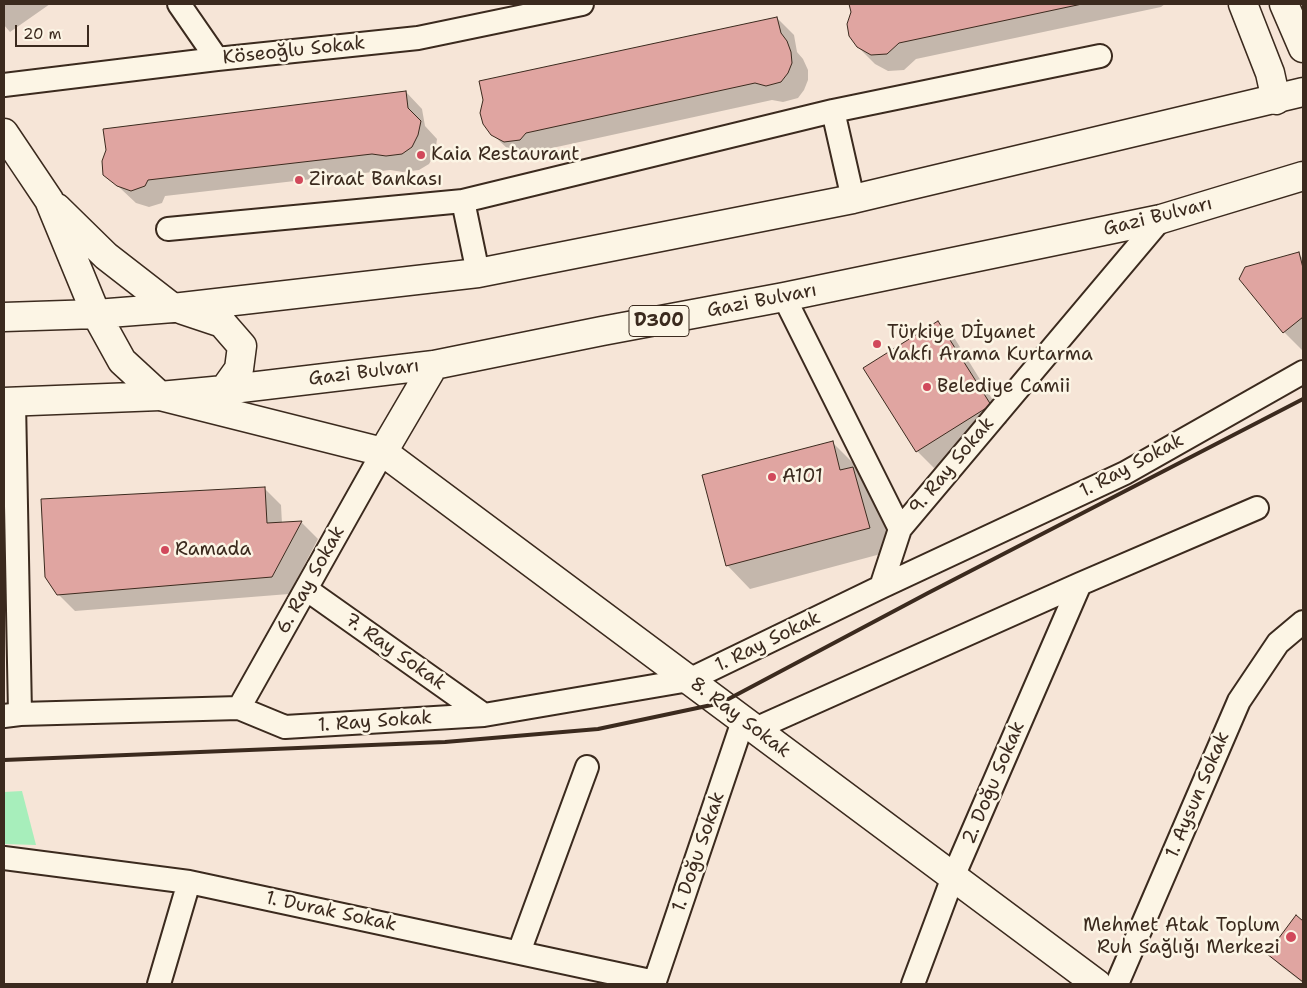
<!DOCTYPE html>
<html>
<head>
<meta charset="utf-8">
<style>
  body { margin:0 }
  #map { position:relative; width:1307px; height:988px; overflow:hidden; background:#f6e5d7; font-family:"Shantell Sans",sans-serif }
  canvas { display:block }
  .frame { position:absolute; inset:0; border:5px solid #3b2a1e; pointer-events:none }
  .scale { position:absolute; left:15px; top:25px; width:74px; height:22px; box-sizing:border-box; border:2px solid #3b2a1e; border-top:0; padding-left:6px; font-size:15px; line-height:18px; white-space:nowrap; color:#3b2a1e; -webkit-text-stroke:4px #fcf5e5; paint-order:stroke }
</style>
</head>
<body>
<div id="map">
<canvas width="1307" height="988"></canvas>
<div class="frame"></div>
<div class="scale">20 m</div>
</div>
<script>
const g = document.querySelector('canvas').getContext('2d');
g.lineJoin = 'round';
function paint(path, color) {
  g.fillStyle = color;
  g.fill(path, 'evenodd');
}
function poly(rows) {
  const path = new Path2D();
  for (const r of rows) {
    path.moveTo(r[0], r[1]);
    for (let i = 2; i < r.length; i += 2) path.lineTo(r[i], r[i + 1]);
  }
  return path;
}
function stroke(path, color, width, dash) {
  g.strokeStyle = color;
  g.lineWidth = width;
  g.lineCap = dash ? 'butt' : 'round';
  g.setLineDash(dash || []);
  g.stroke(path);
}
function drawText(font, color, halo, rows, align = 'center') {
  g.font = font + ' "Shantell Sans",sans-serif';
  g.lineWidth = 5;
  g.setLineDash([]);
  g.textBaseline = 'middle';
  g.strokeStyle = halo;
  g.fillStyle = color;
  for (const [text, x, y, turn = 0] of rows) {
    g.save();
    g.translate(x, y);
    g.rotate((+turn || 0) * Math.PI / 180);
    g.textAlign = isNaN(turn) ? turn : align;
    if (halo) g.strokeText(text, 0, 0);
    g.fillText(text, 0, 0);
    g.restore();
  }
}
const green = poly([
  [22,791,36,845,4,844,4,792]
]);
const shadow = poly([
  [4,4,50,4,10,32,4,25],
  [850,4,1165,4,1161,7,916,59,904,70,888,71,875,64,858,47],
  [777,18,794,35,797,52,803,59,808,70,808,80,804,90,798,98,783,102,772,100,543,150,536,156,522,158,510,151,492,134],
  [406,92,422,109,425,126,437,139,435,153,429,164,419,170,403,172,390,170,165,196,162,203,149,207,136,203,105,174],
  [1298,253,1303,259,1303,351,1284,332,1240,278],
  [938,323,955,339,1007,423,934,468,917,451,865,368],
  [832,442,856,466,858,473,876,491,892,551,750,589,727,565],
  [265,489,281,505,282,524,301,522,318,539,289,594,75,611,58,594],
  [1296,917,1303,922,1303,983,1281,966,1268,954]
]);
const building = poly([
  [849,4,1082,4,899,43,887,54,871,55,857,47,849,36,847,24,851,12,849,4],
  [777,17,781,33,787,41,791,52,792,63,788,73,781,82,766,86,755,83,526,133,520,140,504,142,491,135,483,124,480,113,483,100,479,81,777,17],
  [406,91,408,108,421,121,418,135,412,147,402,154,386,156,372,154,148,180,145,186,131,191,117,186,103,175,102,161,106,150,103,129,406,91],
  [1299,252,1303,268,1303,317,1283,333,1239,279,1245,267,1299,252],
  [938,321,991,405,916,452,863,368,938,321],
  [833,441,840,470,853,467,870,528,726,566,702,475,833,441],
  [265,487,267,523,302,521,272,577,57,595,45,577,41,499,265,487],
  [1296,915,1303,921,1303,982,1267,954,1296,915]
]);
const street = poly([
  [179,4,217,59],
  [4,85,217,59,418,38,582,4],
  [833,111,853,199],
  [463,201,478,273],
  [168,229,463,201,833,111,1100,56],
  [784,297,900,529],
  [14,402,20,714],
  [881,587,900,529,1161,219],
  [306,589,484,715],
  [239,708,383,452],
  [4,716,20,714,239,708,285,727,484,715,689,680,881,587,1125,473,1303,372],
  [755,729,1080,584,1257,508],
  [4,858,189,882,655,982],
  [519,952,587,767],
  [159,984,189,882],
  [654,984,743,721],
  [913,984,953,877,1080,584],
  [1117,984,1239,701,1278,643,1303,622]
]);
const secondary = poly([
  [1243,4,1270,73,1276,100],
  [1284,4,1303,48],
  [4,133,49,200,96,314],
  [57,208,106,256,173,308],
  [164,397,383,452,1097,984]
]);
const highway = poly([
  [183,310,222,323,242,346,239,369,224,390],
  [96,314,122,361,160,396],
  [4,317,96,314,173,308,478,273,853,199,1303,92],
  [4,402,160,396,224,390,434,365,602,331,784,297,1161,219,1303,176],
  [383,452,434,365]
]);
const rail = poly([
  [4,760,445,742,598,729,721,703,928,593,1303,399]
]);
const markers = [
  [421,155,5,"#d1495b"],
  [299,180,5,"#d1495b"],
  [877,344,5,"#d1495b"],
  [927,387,5,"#d1495b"],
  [772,477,5,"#d1495b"],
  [165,550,5,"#d1495b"],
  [1291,937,6,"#d1495b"]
];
const shields = [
  [659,321,60]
];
const shieldNames = [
  ["D300",659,321]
];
const streetNames = [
  ["Köseoğlu Sokak",294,51,-6],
  ["Gazi Bulvarı",1158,217,-14],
  ["Gazi Bulvarı",762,301,-11],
  ["Gazi Bulvarı",364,373,-7],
  ["9. Ray Sokak",952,466,-50],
  ["1. Ray Sokak",1132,466,-28],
  ["6. Ray Sokak",311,580,-61],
  ["1. Ray Sokak",768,642,-26],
  ["7. Ray Sokak",395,652,35],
  ["8. Ray Sokak",740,718,37],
  ["1. Ray Sokak",375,722,-4],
  ["2. Doğu Sokak",994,783,-67],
  ["1. Aysun Sokak",1198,795,-67],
  ["1. Doğu Sokak",699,852,-71],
  ["1. Durak Sokak",331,912,12]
];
const poiNames = [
  ["Kaia Restaurant",431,155],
  ["Ziraat Bankası",309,180],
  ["Türkiye Dİyanet",887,333],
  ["Vakfı Arama Kurtarma",887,355],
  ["Belediye Camii",937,387],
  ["A101",782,477],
  ["Ramada",175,550],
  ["Mehmet Atak Toplum",1280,926,"right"],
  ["Ruh Sağlığı Merkezi",1280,948,"right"]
];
paint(green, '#a7eebb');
paint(shadow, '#0003');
paint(building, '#e0a5a1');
stroke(building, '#3b2a1e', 1);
stroke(street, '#3b2a1e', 26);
stroke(secondary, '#3b2a1e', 31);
stroke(highway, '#3b2a1e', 31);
stroke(street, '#fcf5e5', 22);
stroke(secondary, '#fcf5e5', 28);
stroke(highway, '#fcf5e5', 28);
stroke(rail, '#3b2a1e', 4);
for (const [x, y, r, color] of markers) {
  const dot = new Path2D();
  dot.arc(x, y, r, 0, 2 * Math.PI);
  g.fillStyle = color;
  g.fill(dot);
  stroke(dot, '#fcf5e5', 2);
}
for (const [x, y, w] of shields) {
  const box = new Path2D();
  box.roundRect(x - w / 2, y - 15.5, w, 31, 4);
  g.fillStyle = '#fcf5e5';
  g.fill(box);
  stroke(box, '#3b2a1e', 1);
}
drawText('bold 18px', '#3b2a1e', null, shieldNames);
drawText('19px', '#3b2a1e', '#fcf5e5', streetNames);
drawText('19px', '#3b2a1e', '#fcf5e5', poiNames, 'left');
</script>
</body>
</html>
